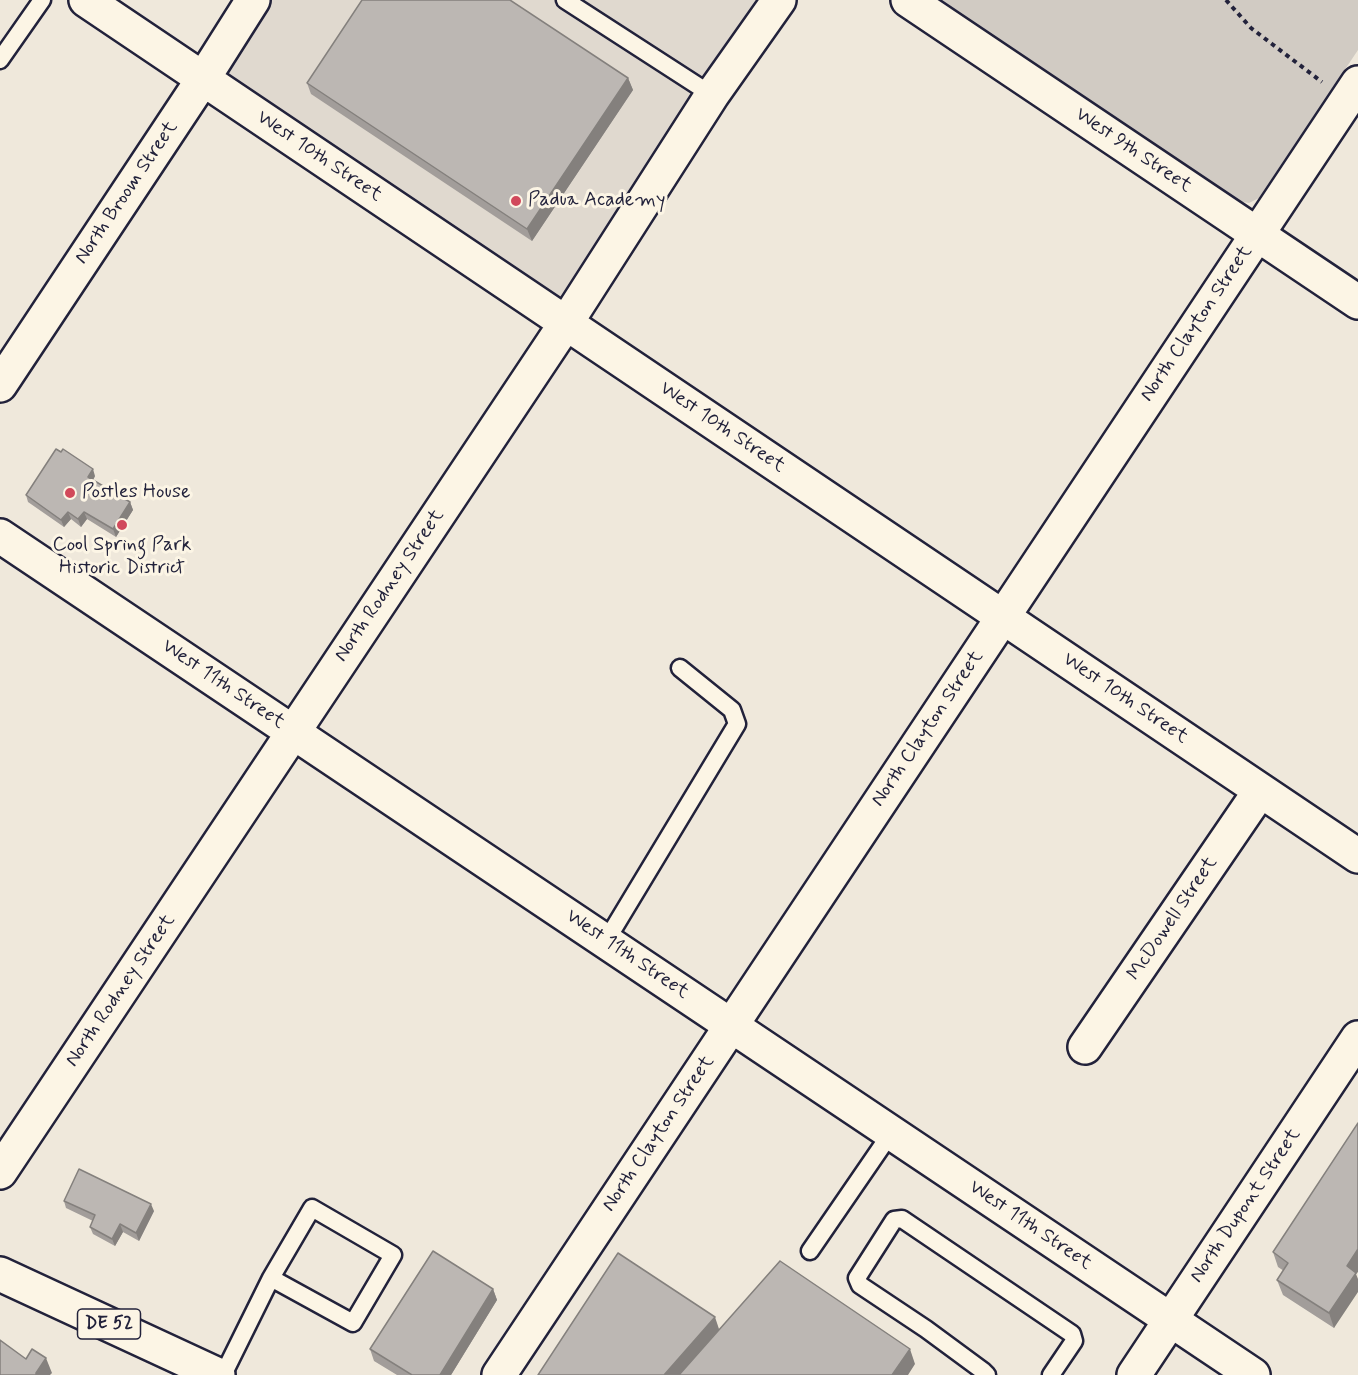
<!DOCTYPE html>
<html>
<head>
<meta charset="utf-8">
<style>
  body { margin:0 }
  canvas { display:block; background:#efe8db }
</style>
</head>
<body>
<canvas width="1358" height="1375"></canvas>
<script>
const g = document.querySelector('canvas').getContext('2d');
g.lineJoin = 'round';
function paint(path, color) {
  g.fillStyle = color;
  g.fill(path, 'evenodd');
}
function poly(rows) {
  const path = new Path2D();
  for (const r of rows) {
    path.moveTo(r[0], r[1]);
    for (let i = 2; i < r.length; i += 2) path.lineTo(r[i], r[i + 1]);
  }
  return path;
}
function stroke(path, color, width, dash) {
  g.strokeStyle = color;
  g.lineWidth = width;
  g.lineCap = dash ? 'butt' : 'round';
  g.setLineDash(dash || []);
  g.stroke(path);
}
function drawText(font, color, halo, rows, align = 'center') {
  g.font = font + ' Mynerve,sans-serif';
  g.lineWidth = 6;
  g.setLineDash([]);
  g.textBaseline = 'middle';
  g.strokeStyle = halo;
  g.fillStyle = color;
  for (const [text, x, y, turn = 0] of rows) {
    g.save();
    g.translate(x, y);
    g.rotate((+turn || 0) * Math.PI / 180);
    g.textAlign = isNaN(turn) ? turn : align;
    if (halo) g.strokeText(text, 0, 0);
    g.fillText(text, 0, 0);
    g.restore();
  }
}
const built = poly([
  [253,0,781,0,566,323,203,79]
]);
const green = poly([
  [938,0,1358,0,1358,50,1259,198,1249,203,1237,201,1219,191]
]);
const path = poly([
  [1226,0,1251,28,1272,44,1322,82]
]);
const service = poly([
  [565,0,712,95],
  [0,60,42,0],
  [606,941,737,724,732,710,680,668],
  [810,1251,891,1133],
  [223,1375,271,1278,312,1208,393,1255,353,1323,271,1278],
  [987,1375,983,1371,926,1329,860,1285,857,1278,894,1220,902,1219,1072,1334,1074,1341,1051,1375]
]);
const minor = poly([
  [86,0,1358,856],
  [908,0,1358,302],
  [0,385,203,79,253,0],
  [0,536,1253,1375],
  [1085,1047,1260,791],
  [0,1172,566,323,712,95,779,0]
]);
const tertiary = poly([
  [499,1375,1358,83],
  [1134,1375,1358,1038]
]);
const primary = poly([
  [0,1274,218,1375]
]);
const wall = poly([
  [628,78,633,90,532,241,311,94,307,83],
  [95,476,93,480,130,502,133,510,116,537,87,519,81,527,71,519,64,527,28,502,26,495],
  [64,1201,154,1211,139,1241,123,1232,115,1246,93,1234,90,1227,93,1221,66,1208],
  [1273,1252,1356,1274,1334,1328,1283,1295,1277,1280,1284,1271,1278,1267],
  [493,1289,497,1300,451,1375,397,1375,374,1361,370,1349]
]);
const shadedWall = poly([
  [628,78,633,90,532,241,527,229],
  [93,469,95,476,91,484,88,477],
  [130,502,133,510,116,537,113,529],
  [68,512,71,519,64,527,61,520],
  [84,512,87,519,81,527,78,519],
  [151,1204,154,1211,139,1241,136,1233],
  [120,1224,123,1232,115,1246,112,1239],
  [1358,1249,1358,1272,1356,1274,1358,1279,1358,1292,1334,1328,1329,1313,1347,1266],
  [493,1289,497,1300,451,1375,440,1375],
  [715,1317,720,1332,683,1375,664,1375],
  [910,1349,915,1364,908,1375,892,1375],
  [46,1358,52,1373,50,1375,36,1375,36,1373]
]);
const building = poly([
  [362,0,510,0,628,78,527,229,307,83,362,0],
  [56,449,61,452,63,449,93,469,88,477,130,502,113,529,84,512,78,519,68,512,61,520,26,495,56,449],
  [1358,1123,1358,1249,1347,1266,1356,1273,1329,1313,1277,1280,1288,1263,1273,1252,1358,1123],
  [79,1169,151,1204,136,1233,120,1224,112,1239,90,1227,95,1215,64,1201,79,1169],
  [433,1251,493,1289,440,1375,412,1375,370,1349,433,1251],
  [618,1253,715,1317,664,1375,538,1375,618,1253],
  [780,1261,910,1349,892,1375,679,1375,780,1261],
  [0,1340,26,1359,32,1349,46,1358,36,1373,36,1375,0,1375,0,1340]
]);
const markers = [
  [516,201,6,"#d1495b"],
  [70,493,6,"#d1495b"],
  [122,525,6,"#d1495b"]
];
const shields = [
  [109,1324,63]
];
const shieldNames = [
  ["DE 52",109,1324]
];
const streetNames = [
  ["West 9th Street",1133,151,34],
  ["West 10th Street",319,157,34],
  ["North Broom Street",127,193,-56],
  ["North Clayton Street",1197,324,-56],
  ["West 10th Street",722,428,34],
  ["North Rodney Street",390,586,-56],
  ["West 11th Street",223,685,34],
  ["West 10th Street",1125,699,34],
  ["North Clayton Street",928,729,-56],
  ["McDowell Street",1173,919,-56],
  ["West 11th Street",627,955,34],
  ["North Rodney Street",121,991,-56],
  ["North Clayton Street",659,1134,-56],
  ["North Dupont Street",1246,1206,-56],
  ["West 11th Street",1030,1226,34]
];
const poiNames = [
  ["Padua Academy",528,201],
  ["Postles House",82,493],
  ["Cool Spring Park",122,546,"center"],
  ["Historic District",122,569,"center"]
];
paint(built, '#e0d9cf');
paint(green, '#d1cbc3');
stroke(service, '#22223b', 21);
stroke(minor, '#22223b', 38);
stroke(tertiary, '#22223b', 38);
stroke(primary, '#22223b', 38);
stroke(path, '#22223b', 4, [4.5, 4.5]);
stroke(service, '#fcf5e5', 16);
stroke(minor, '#fcf5e5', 33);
stroke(tertiary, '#fcf5e5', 33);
stroke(primary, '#fcf5e5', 33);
paint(wall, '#a29d9a');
paint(shadedWall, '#84807d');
paint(building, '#bcb7b3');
stroke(building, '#84807d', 1.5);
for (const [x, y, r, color] of markers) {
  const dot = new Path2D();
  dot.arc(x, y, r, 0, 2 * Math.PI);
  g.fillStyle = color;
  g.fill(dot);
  stroke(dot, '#fcf5e5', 2);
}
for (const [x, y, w] of shields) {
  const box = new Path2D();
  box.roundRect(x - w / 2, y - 15, w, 30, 4.5);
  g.fillStyle = '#fcf5e5';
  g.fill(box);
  stroke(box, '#22223b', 1.5);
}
drawText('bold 18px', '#22223b', null, shieldNames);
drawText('20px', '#22223b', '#fcf5e5', streetNames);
drawText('20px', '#22223b', '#fcf5e5', poiNames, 'left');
</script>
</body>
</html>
